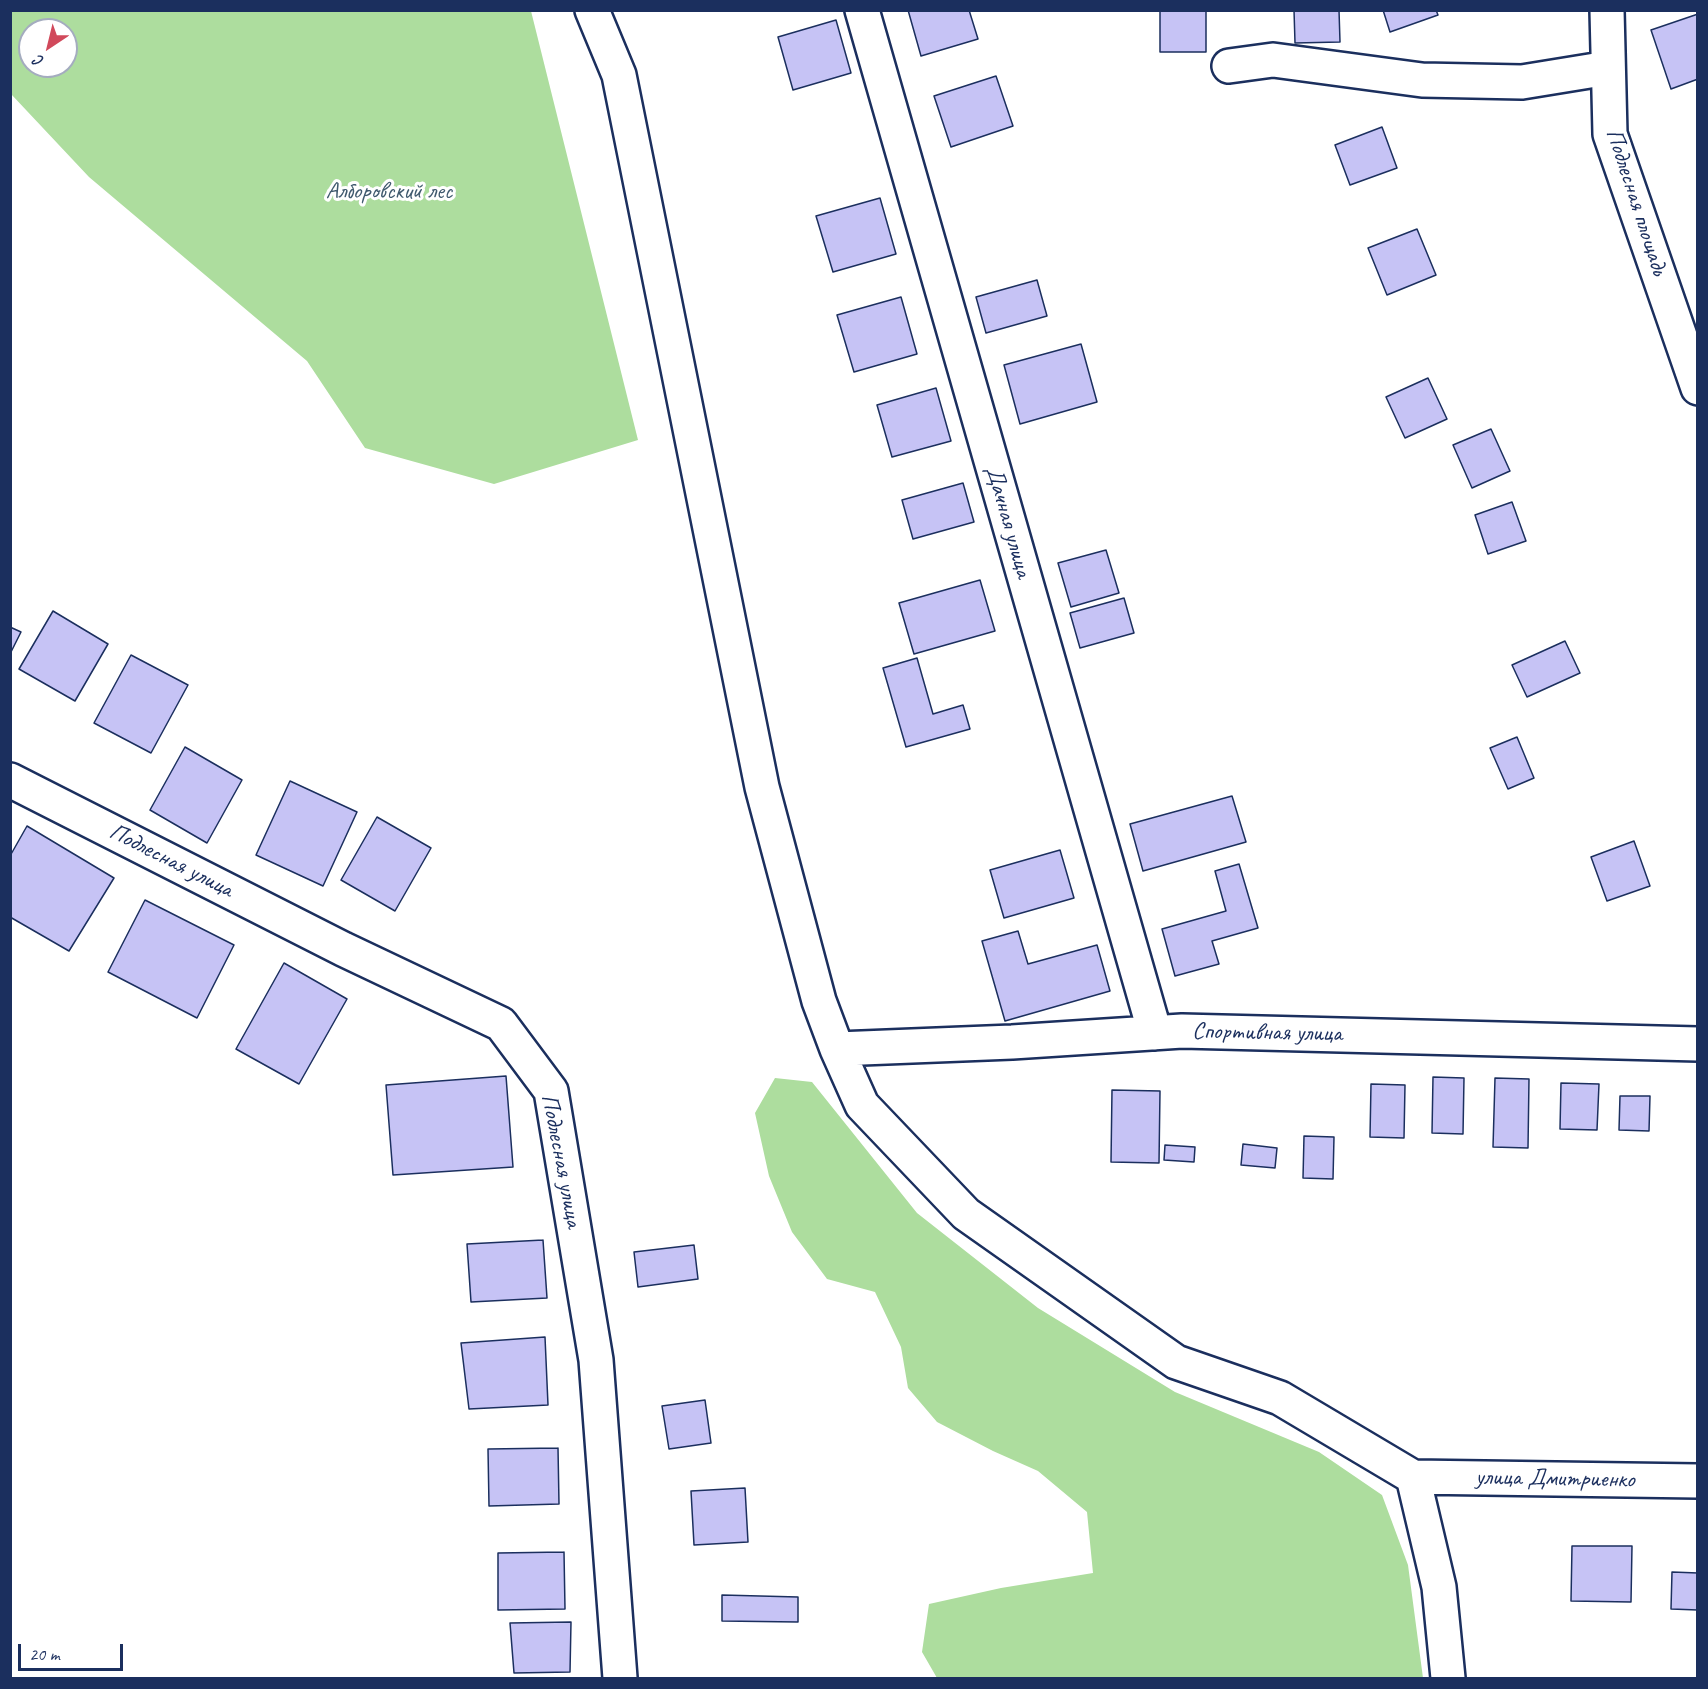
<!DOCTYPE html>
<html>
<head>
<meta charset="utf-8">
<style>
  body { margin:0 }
  #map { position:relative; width:1708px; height:1689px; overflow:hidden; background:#fff; font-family:Caveat,sans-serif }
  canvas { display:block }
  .frame { position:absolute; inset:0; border:12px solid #1b2f5e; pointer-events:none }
  .north { position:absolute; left:18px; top:18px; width:60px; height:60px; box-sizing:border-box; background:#fff; border:2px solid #a4acbf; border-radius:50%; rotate:215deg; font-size:16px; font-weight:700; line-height:24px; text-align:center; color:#1b2f5e }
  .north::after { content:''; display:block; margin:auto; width:21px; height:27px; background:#d1495b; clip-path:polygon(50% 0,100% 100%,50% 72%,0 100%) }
  .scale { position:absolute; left:18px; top:1644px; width:105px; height:27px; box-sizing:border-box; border:3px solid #1b2f5e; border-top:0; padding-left:8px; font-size:18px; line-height:21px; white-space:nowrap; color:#1b2f5e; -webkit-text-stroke:4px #fff; paint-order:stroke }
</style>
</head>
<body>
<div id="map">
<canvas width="1708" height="1689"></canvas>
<div class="frame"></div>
<div class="north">С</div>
<div class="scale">20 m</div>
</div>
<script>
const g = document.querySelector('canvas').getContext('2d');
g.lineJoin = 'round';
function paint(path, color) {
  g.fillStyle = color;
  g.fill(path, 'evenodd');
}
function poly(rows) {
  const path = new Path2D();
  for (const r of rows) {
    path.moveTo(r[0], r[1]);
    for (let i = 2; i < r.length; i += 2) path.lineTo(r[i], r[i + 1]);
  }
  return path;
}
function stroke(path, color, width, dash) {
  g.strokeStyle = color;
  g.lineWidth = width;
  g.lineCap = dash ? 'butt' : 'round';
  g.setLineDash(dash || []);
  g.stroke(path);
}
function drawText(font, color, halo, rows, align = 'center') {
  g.font = font + ' Caveat,sans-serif';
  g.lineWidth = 6;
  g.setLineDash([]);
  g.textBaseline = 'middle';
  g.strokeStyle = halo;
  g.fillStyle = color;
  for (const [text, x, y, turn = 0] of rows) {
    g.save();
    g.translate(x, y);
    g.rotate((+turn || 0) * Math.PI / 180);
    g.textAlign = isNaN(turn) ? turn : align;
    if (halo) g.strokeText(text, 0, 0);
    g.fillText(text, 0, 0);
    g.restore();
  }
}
const green = poly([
  [11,10,531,11,638,440,494,484,365,448,307,361,89,177,11,94],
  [30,30,66,30,66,66,30,66],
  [775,1078,812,1082,917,1213,1038,1308,1175,1392,1319,1452,1382,1495,1408,1565,1423,1678,937,1678,922,1652,929,1604,1001,1588,1093,1573,1087,1512,1038,1471,993,1451,937,1422,908,1388,901,1347,875,1292,827,1279,792,1232,769,1176,755,1113]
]);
const building = poly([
  [908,10,969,10,978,39,921,56,908,10],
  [1160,10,1206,10,1206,52,1160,52,1160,10],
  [1294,10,1339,10,1340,42,1295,43,1294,10],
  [1383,10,1436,10,1438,15,1390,32,1383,10],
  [1698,14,1698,79,1671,89,1651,30,1698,14],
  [836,20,851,73,793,90,778,37,836,20],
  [996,76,1013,126,951,147,934,96,996,76],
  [1382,127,1397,168,1350,185,1335,145,1382,127],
  [880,198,896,254,833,272,816,216,880,198],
  [1417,229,1436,275,1387,295,1368,248,1417,229],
  [1037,280,1047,316,986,333,976,297,1037,280],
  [901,297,917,354,854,372,837,315,901,297],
  [1081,344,1097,402,1020,424,1004,365,1081,344],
  [1428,378,1447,419,1405,438,1386,397,1428,378],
  [936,388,951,441,892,457,877,405,936,388],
  [1491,429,1510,471,1472,488,1453,445,1491,429],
  [963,483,974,522,913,539,902,500,963,483],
  [1512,502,1526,541,1488,554,1475,515,1512,502],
  [1106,550,1119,593,1071,607,1058,563,1106,550],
  [980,580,995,631,914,654,899,603,980,580],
  [1124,598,1134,633,1080,648,1070,613,1124,598],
  [53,611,108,644,75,701,19,669,53,611],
  [10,627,21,632,10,654,10,627],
  [1565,641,1580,673,1527,697,1512,665,1565,641],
  [131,655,188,685,151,753,94,723,131,655],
  [917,658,933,714,963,705,970,729,906,747,883,668,917,658],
  [1517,737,1534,778,1508,789,1490,748,1517,737],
  [185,747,242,780,207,843,150,810,185,747],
  [290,781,357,812,323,886,256,855,290,781],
  [1232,796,1246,842,1143,871,1130,824,1232,796],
  [377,817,431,848,395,911,341,880,377,817],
  [27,826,114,878,69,951,10,917,10,856,27,826],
  [1634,841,1650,886,1607,901,1591,857,1634,841],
  [1060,850,1074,898,1004,918,990,870,1060,850],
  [1239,864,1258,928,1212,941,1219,964,1175,976,1162,929,1226,911,1215,871,1239,864],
  [145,900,234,945,197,1018,108,972,145,900],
  [1018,931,1028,964,1097,945,1110,991,1005,1021,982,941,1018,931],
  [284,963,347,999,299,1084,236,1049,284,963],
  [506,1076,513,1167,393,1175,386,1085,506,1076],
  [1433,1077,1464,1078,1463,1134,1432,1133,1433,1077],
  [1495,1078,1529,1079,1528,1148,1493,1147,1495,1078],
  [1561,1083,1599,1084,1597,1130,1560,1129,1561,1083],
  [1371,1084,1405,1085,1404,1138,1370,1137,1371,1084],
  [1112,1090,1160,1091,1159,1163,1111,1162,1112,1090],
  [1620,1096,1650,1096,1649,1131,1619,1130,1620,1096],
  [1304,1136,1334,1137,1333,1179,1303,1178,1304,1136],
  [1243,1144,1277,1148,1275,1168,1241,1165,1243,1144],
  [1165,1145,1195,1147,1194,1162,1164,1160,1165,1145],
  [543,1240,547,1298,471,1302,467,1244,543,1240],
  [694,1245,698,1279,638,1287,634,1252,694,1245],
  [545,1337,548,1405,469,1409,461,1343,545,1337],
  [705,1400,711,1443,669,1449,662,1406,705,1400],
  [558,1448,559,1504,489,1506,488,1449,558,1448],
  [745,1488,748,1542,694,1545,691,1491,745,1488],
  [1572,1546,1632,1546,1631,1602,1571,1601,1572,1546],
  [564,1552,565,1609,498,1610,498,1553,564,1552],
  [1672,1572,1698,1573,1698,1610,1671,1609,1672,1572],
  [722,1595,798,1597,798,1622,722,1621,722,1595],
  [571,1622,570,1672,514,1673,510,1623,571,1622]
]);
const minor = poly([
  [592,10,619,75,762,787,819,1001,837,1049,862,1105,966,1214,1176,1362,1280,1398,1413,1477,1439,1587,1448,1678],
  [862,10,1155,1033],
  [1607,10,1610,134,1698,388],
  [1229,66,1273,60,1422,80,1522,82,1608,68],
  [10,780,343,949,501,1024,551,1091,596,1360,620,1678],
  [837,1049,1012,1042,1182,1031,1698,1044],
  [1413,1477,1698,1481]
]);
const parkNames = [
  ["Алборовский лес",389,192]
];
const streetNames = [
  ["Подлесная площадь",1636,202,72],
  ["Дачная улица",1008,522,74],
  ["Подлесная улица",171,861,27],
  ["Спортивная улица",1267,1033,1],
  ["Подлесная улица",561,1161,79],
  ["улица Дмитриенко",1555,1479,1]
];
paint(green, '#addd9e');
paint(building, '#c6c3f5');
stroke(building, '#1b2f5e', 1.5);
stroke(minor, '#1b2f5e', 38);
stroke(minor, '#fff', 33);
drawText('24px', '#405a6e', '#fff', parkNames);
drawText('24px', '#1b2f5e', '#fff', streetNames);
</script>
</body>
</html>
